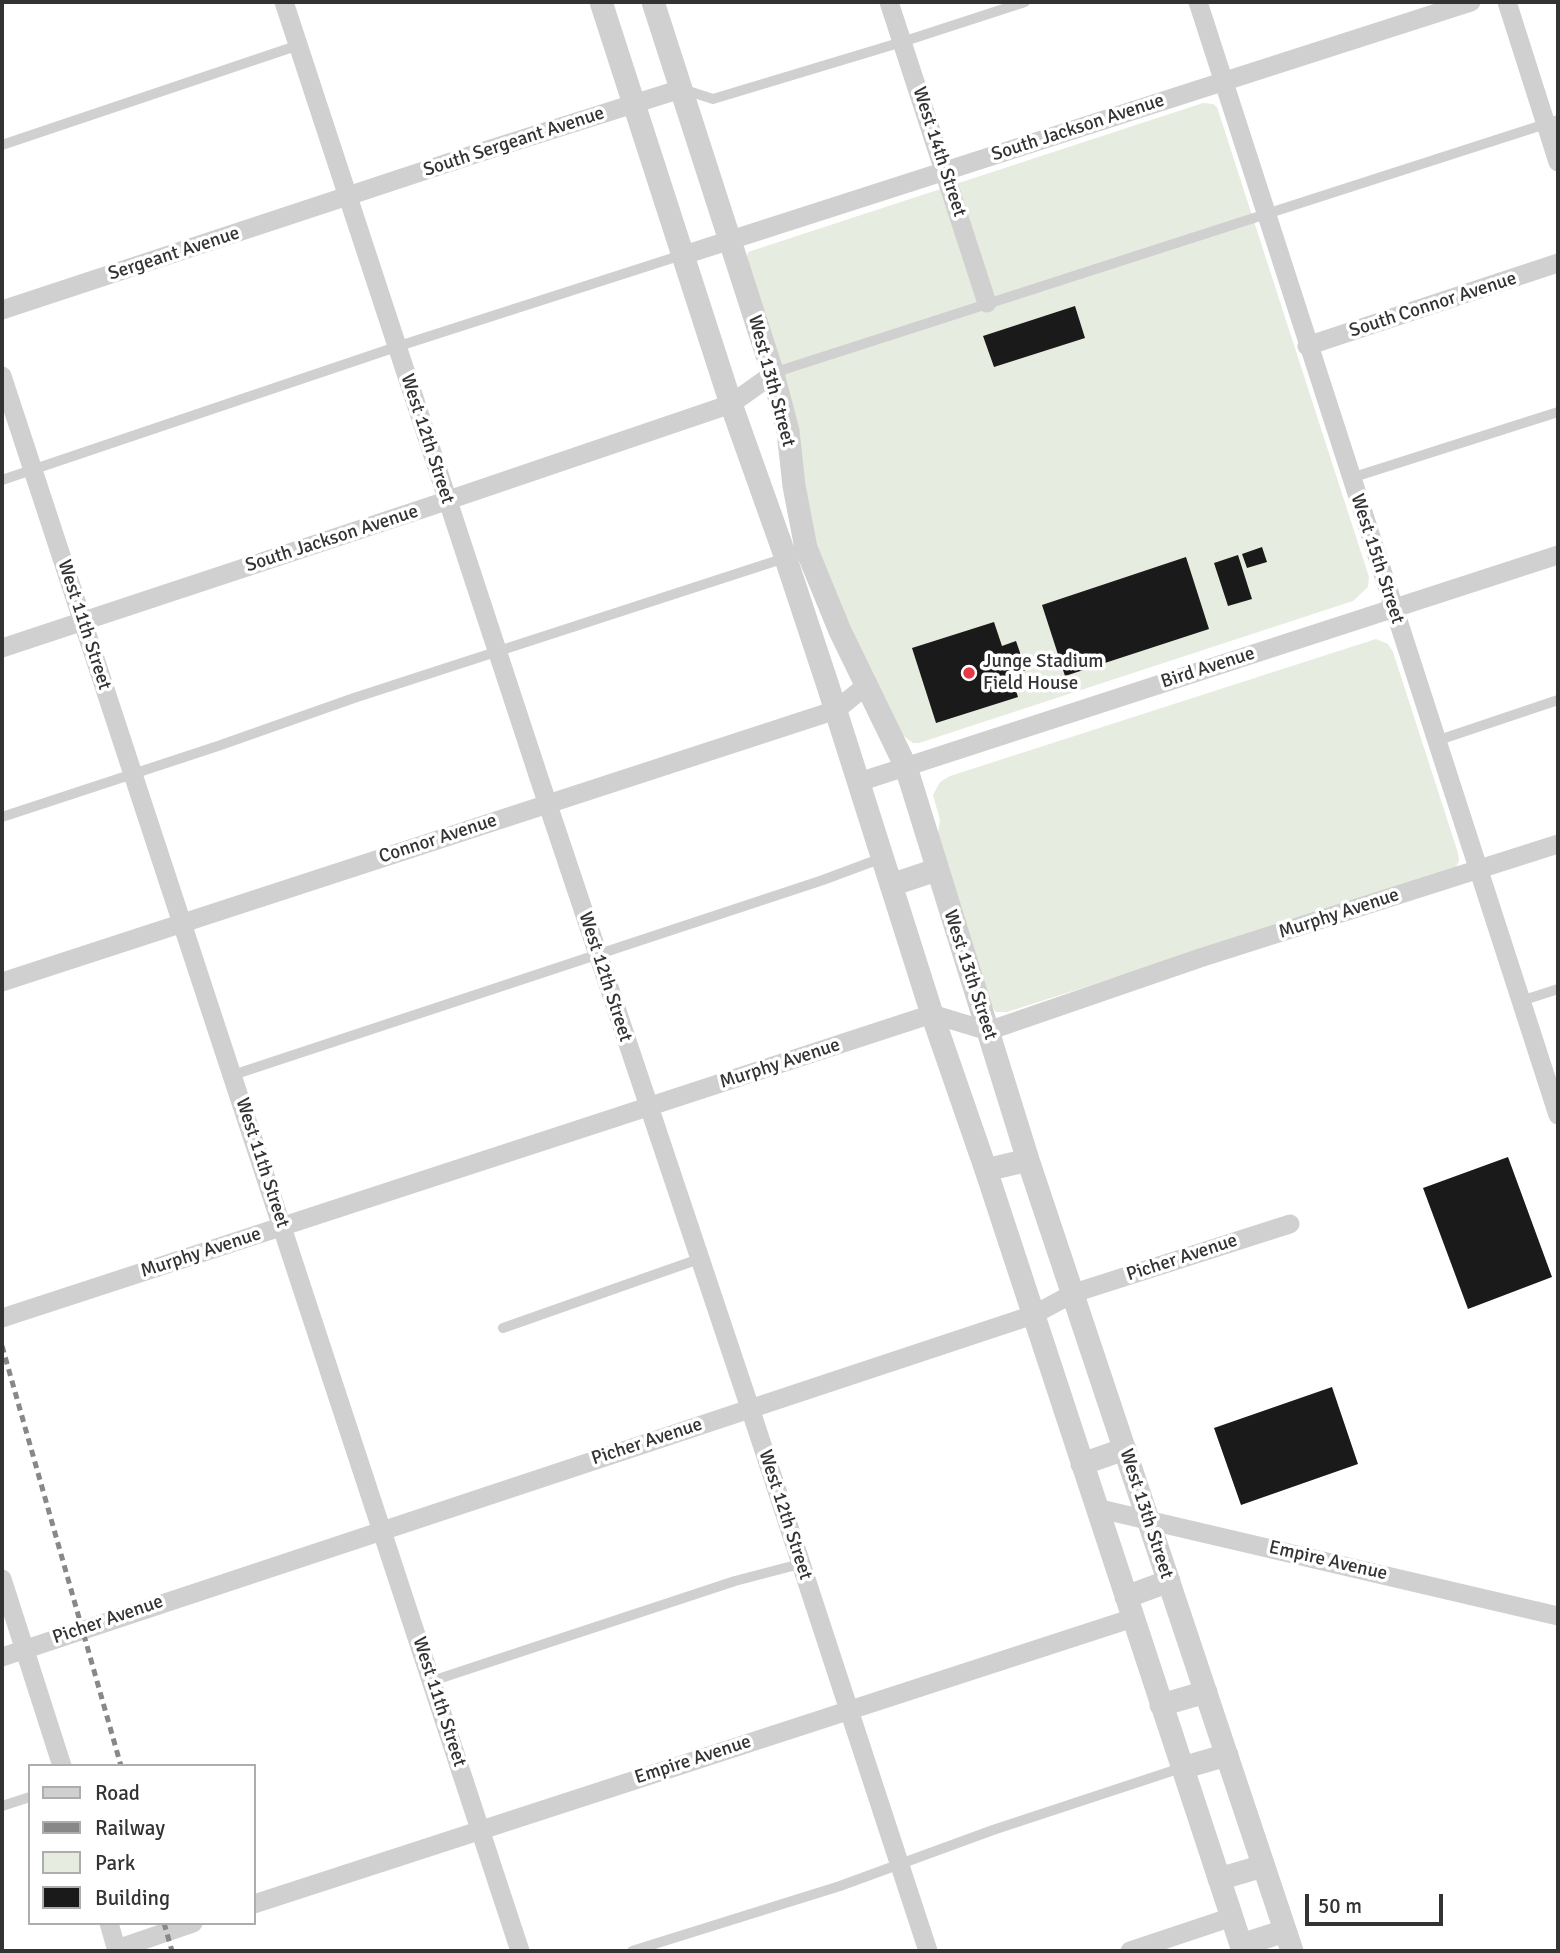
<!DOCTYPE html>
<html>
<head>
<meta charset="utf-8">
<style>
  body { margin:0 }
  #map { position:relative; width:1560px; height:1953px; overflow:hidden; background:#fff; font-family:Signika,sans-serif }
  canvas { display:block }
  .frame { position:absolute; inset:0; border:4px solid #333; pointer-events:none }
  .legend { position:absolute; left:28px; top:1764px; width:228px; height:161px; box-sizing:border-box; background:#fff; border:2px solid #adadad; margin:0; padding:9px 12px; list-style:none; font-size:21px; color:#333 }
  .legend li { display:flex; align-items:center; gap:14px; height:35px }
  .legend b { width:35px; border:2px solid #adadad }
  .scale { position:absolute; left:1305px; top:1894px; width:138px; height:32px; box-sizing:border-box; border:4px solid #333; border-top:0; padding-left:9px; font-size:21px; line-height:24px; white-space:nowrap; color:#333; -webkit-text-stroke:5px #fff; paint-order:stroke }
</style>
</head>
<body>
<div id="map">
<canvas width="1560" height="1953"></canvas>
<div class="frame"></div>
<ul class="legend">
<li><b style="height:9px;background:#d0d0d0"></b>Road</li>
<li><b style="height:9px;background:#888"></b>Railway</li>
<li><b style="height:19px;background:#e6ecdf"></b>Park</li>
<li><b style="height:19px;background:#1a1a1a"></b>Building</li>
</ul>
<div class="scale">50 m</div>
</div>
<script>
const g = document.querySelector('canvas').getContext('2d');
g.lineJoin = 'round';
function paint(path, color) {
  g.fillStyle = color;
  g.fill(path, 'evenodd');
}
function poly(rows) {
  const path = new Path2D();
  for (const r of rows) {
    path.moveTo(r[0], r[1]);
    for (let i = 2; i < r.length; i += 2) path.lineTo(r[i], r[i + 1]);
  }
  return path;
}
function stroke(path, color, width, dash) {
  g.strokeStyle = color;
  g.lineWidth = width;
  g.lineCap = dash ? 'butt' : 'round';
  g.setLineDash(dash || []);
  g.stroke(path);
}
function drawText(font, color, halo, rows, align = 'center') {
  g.font = font + ' Signika,sans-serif';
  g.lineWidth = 7;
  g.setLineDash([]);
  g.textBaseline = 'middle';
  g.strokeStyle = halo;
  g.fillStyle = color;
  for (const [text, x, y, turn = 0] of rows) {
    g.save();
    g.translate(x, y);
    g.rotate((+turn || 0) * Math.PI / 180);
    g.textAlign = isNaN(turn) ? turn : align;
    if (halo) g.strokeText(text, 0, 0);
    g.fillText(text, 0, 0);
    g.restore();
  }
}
const green = poly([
  [1203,103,1213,104,1217,107,1369,577,1368,587,1353,601,919,743,913,743,901,734,821,579,747,257,748,252],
  [1376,639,1388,644,1393,652,1458,853,1459,861,1456,867,1450,871,1007,1012,996,1012,989,1002,937,840,940,820,933,795,940,782,950,776]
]);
const building = poly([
  [1075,306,1085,338,994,367,983,336],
  [1262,547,1267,562,1247,568,1242,554],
  [1238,555,1252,599,1228,606,1214,563],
  [1186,557,1209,629,1065,676,1042,605],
  [994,622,1002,646,1016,641,1026,670,1011,675,1018,697,936,723,912,648],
  [1508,1157,1552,1277,1468,1309,1423,1188],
  [1332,1387,1358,1464,1241,1505,1214,1428]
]);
const service = poly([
  [682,89,713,99,902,42,1025,2],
  [2,145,299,45],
  [773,373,1558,120],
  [1351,478,1558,412],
  [2,480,396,347,682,255],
  [1436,741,1558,700],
  [2,817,218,746,354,698,785,558],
  [1521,1001,1558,989],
  [233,1075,823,880,882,858],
  [503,1328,699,1259],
  [432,1681,735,1581,800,1564],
  [2,1806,30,1797],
  [632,1951,840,1886,993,1830,1181,1768]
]);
const minor = poly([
  [284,2,540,781,750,1408,928,1951],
  [889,2,987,303],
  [1198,2,1558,1115],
  [1507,2,1558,162],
  [684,255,1471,2],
  [2,310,478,153,681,89],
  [1307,346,1558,263],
  [2,376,520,1951],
  [2,648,428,507,731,404,773,374],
  [859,782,1558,555],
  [2,982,836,710,867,685],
  [2,1318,932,1014,988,1031,1200,958,1558,844],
  [1096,1508,1558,1616],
  [2,1579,62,1766],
  [2,1657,1033,1315,1074,1293,1290,1224],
  [254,1904,1133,1618],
  [109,1923,117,1951],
  [117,1949,193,1923],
  [1130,1951,1232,1917]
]);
const tertiary = poly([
  [601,2,731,404,783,550,828,686,932,1014,986,1170,1243,1951],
  [653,2,773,374,788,431,794,486,806,548,840,631,906,767,1028,1160,1292,1951],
  [891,885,936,870],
  [986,1170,1028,1160],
  [1082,1464,1125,1449],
  [1126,1597,1169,1581],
  [1161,1705,1206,1692],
  [1182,1768,1227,1755],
  [1219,1879,1263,1866],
  [1241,1945,1285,1931]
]);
const rail = poly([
  [2,1346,121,1766],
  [164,1923,172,1951]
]);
const markers = [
  [969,673,7,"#e63946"]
];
const streetNames = [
  ["South Jackson Avenue",1078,128,-18],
  ["South Sergeant Avenue",514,142,-18],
  ["West 14th Street",939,152,72],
  ["Sergeant Avenue",174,254,-18],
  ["South Connor Avenue",1433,305,-18],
  ["West 13th Street",771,381,75],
  ["West 12th Street",427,439,72],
  ["South Jackson Avenue",332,539,-18],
  ["West 15th Street",1377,559,72],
  ["West 11th Street",84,625,72],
  ["Bird Avenue",1208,668,-18],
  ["Connor Avenue",438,839,-18],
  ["Murphy Avenue",1339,914,-18],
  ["West 13th Street",970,975,72],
  ["West 12th Street",605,977,72],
  ["Murphy Avenue",780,1064,-18],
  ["West 11th Street",262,1163,72],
  ["Murphy Avenue",201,1253,-18],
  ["Picher Avenue",1182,1258,-18],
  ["Picher Avenue",647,1442,-18],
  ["West 13th Street",1146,1514,72],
  ["West 12th Street",785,1515,72],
  ["Empire Avenue",1328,1561,13],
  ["Picher Avenue",108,1620,-19],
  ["West 11th Street",439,1702,72],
  ["Empire Avenue",693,1760,-18]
];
const poiNames = [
  ["Junge Stadium",983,662],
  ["Field House",983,684]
];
paint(green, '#e6ecdf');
paint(building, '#1a1a1a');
stroke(service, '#d0d0d0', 10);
stroke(minor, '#d0d0d0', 19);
stroke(tertiary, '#d0d0d0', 23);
stroke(rail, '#888', 5, [7, 5]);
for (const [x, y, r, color] of markers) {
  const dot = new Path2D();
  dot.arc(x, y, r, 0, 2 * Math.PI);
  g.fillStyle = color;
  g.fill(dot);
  stroke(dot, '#fff', 2.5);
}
drawText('19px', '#333', '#fff', streetNames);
drawText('19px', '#333', '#fff', poiNames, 'left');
</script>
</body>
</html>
